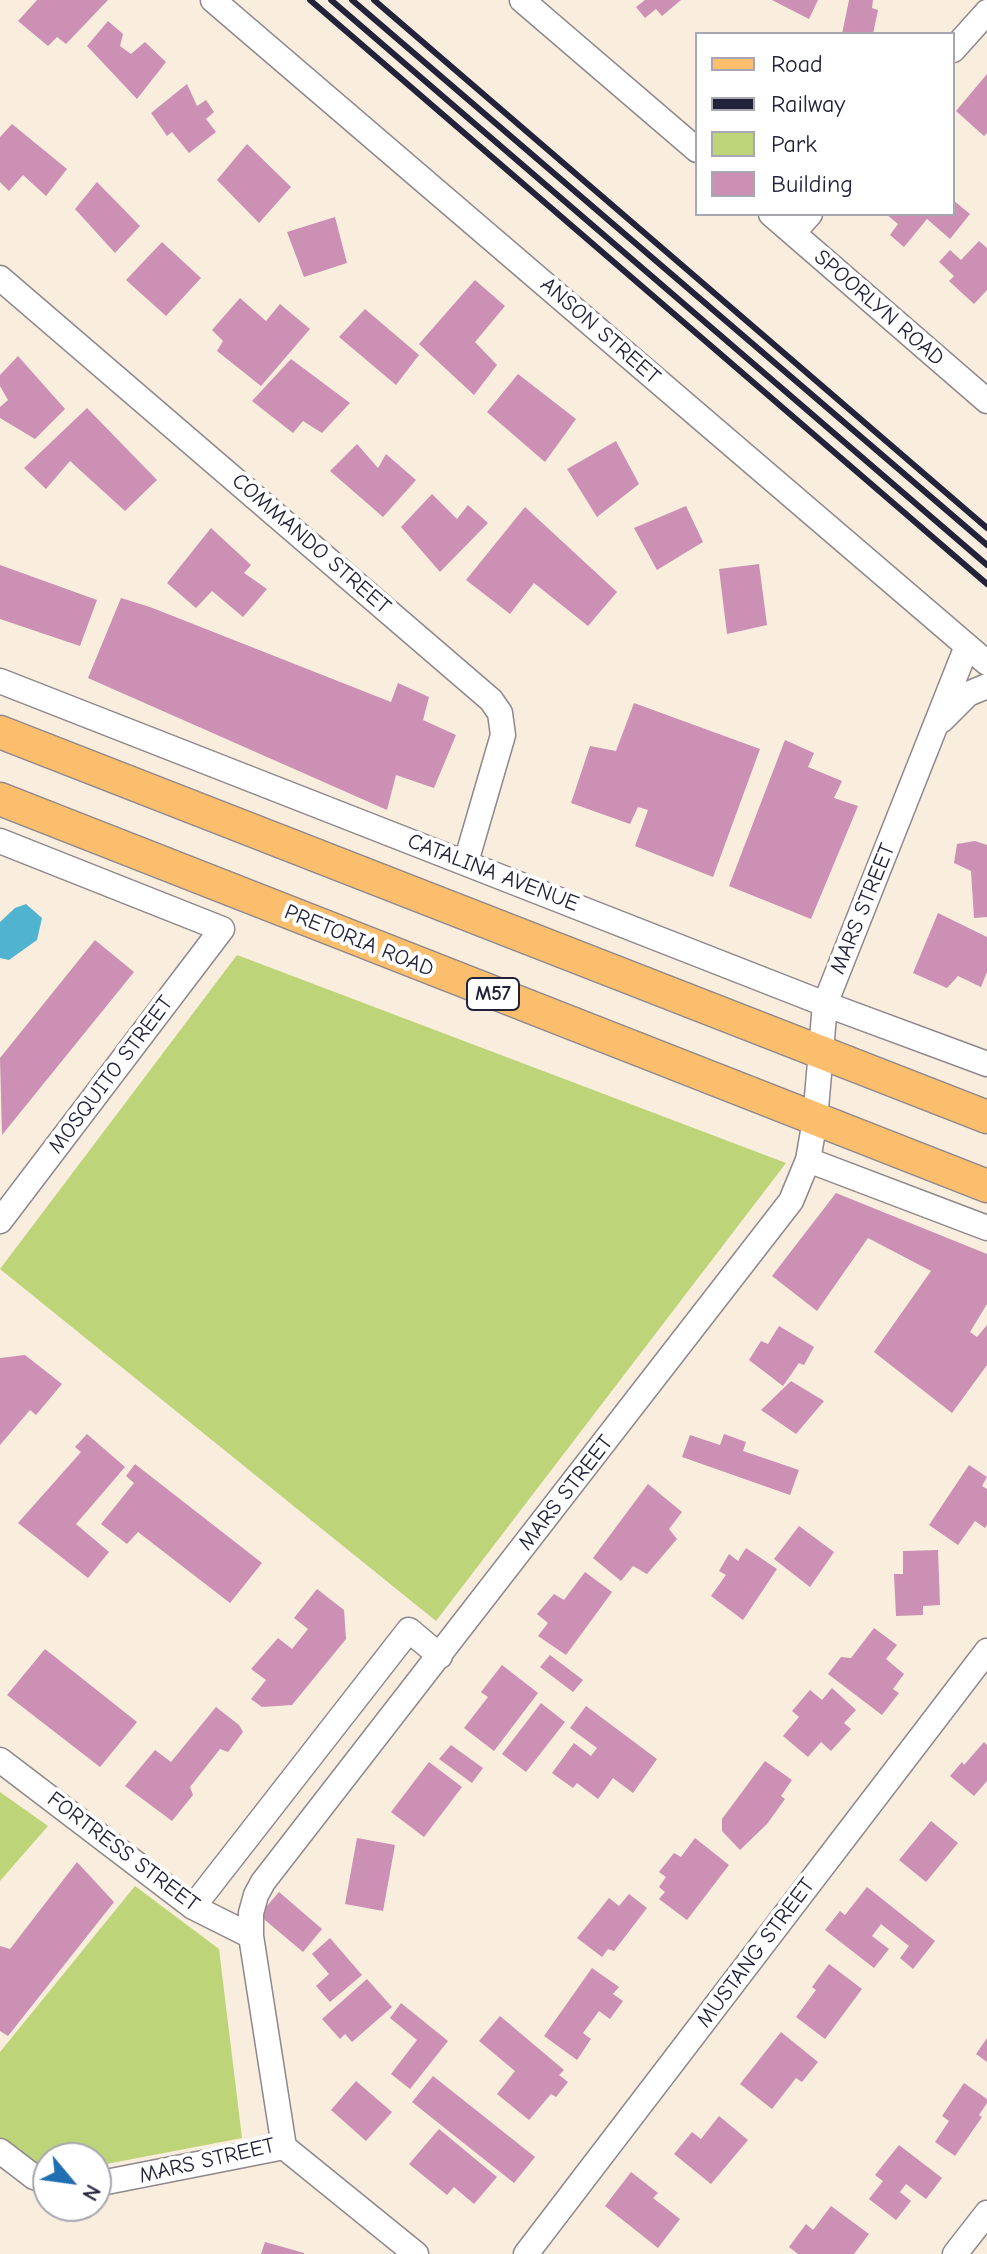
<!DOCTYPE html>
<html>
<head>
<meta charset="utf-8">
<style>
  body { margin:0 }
  #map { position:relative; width:987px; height:2254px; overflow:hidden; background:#f9edde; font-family:"Comic Neue",sans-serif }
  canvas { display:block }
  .legend { position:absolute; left:695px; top:32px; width:260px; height:184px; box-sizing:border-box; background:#fff; border:2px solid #a7a7b1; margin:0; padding:10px 14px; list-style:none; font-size:24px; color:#22223b }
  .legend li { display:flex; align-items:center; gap:16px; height:40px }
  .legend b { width:40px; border:2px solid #a7a7b1 }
  .north { position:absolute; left:32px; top:2142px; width:80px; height:80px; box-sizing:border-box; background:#fff; border:2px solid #a7a7b1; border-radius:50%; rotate:119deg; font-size:22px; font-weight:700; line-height:32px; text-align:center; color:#22223b }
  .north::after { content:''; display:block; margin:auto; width:28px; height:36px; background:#1f6fb2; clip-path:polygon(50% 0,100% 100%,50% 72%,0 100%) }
</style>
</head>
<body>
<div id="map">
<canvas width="987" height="2254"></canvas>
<ul class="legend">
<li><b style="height:10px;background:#fabe6d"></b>Road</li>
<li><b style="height:10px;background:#22223b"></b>Railway</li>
<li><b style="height:22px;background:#bdd478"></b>Park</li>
<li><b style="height:22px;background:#cb90b4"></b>Building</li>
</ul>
<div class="north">N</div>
</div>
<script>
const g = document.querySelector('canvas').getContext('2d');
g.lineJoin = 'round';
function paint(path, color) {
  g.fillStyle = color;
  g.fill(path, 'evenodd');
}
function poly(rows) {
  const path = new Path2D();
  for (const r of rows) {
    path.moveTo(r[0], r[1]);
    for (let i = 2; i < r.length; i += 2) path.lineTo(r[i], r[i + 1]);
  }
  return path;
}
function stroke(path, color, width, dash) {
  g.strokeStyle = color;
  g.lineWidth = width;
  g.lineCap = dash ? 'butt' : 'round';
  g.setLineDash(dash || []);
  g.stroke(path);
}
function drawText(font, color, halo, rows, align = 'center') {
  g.font = font + ' "Comic Neue",sans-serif';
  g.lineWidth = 8;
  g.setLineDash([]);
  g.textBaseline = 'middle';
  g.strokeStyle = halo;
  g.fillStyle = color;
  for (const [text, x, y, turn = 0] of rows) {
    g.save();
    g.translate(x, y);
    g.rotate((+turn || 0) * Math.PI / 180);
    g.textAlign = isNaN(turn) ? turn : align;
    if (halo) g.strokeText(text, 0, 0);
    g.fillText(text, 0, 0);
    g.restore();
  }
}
const green = poly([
  [237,955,786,1163,436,1621,0,1269],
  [0,1792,48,1826,0,1881],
  [135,1886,219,1949,242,2138,96,2166,96,2158,48,2158,48,2175,0,2150,0,2052]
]);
const water = poly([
  [26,904,42,918,37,940,9,960,0,958,0,922,15,908]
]);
const building = poly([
  [37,0,108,0,66,44,57,37,48,46,18,21],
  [645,0,681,0,662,16,656,9,645,18,636,7],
  [772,0,818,0,809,19],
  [849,0,873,0,872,8,878,10,873,34,842,34],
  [108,21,123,34,120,46,131,54,145,42,166,62,137,99,87,46],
  [987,74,987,133,984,136,956,111],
  [187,84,197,106,206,100,214,112,206,119,216,132,189,153,172,132,167,136,151,113],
  [12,124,67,169,46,196,23,175,9,191,0,182,0,137],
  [247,144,291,187,259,223,217,180],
  [97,182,140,226,115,253,75,209],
  [953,200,970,214,950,239,927,219,904,247,890,235,898,224,886,214,953,214],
  [335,217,347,263,304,277,287,232],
  [979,241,987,248,987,290,974,304,949,281,954,276,939,262,950,250,961,260],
  [162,242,201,278,166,316,126,280],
  [475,280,505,306,475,342,497,365,474,395,419,344],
  [240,298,266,321,280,304,310,329,261,386,217,351,223,341,212,330],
  [365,309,419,355,396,385,339,337],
  [18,356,65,409,35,439,0,418,0,407,8,400,0,386,0,375],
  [291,359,350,403,322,433,303,421,293,433,252,401],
  [518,374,576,419,545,462,487,412],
  [87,408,157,480,125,511,70,461,46,489,24,468],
  [616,441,639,484,597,517,567,469],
  [357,444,378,468,386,454,416,480,383,517,330,471],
  [432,494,457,519,468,505,488,523,440,572,401,527],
  [686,506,703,542,657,570,634,528],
  [525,507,617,592,588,626,534,583,510,614,466,580],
  [211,528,251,565,244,573,267,589,243,617,212,591,196,608,167,583],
  [759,564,767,625,727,634,719,569],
  [0,565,97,600,80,646,0,619],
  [121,598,150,607,391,702,398,683,429,697,423,720,456,735,434,788,396,775,387,810,88,678],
  [634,703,760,749,713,877,635,846,648,810,638,807,630,824,571,803,590,746,616,751],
  [785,740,814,753,808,767,842,781,834,798,858,806,811,919,729,886],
  [975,841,987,845,987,917,974,918,971,871,954,863,957,844],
  [938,913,987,937,987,972,981,987,958,976,947,988,913,973],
  [95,940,134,972,2,1135,0,1058],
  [836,1193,987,1254,987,1304,970,1332,977,1337,987,1325,987,1365,952,1413,874,1352,931,1271,868,1238,817,1311,772,1276],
  [779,1326,814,1347,804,1365,799,1363,783,1386,749,1360,761,1341,768,1344],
  [25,1355,62,1384,36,1415,30,1410,0,1445,0,1358],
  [791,1381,824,1401,796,1434,761,1410],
  [87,1434,125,1467,76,1524,109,1552,88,1578,18,1523,81,1452,75,1447],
  [724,1434,746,1442,743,1451,799,1470,790,1495,682,1457,690,1435,720,1445],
  [135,1464,262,1563,230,1603,138,1532,127,1544,101,1524,134,1483,126,1476],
  [969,1465,987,1477,982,1486,987,1489,987,1525,985,1528,975,1521,958,1545,929,1525],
  [648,1484,682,1512,669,1529,677,1539,647,1574,633,1566,621,1581,593,1558],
  [799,1526,834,1552,810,1587,774,1559],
  [746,1548,777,1569,743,1620,711,1596,726,1575,719,1571,729,1554,738,1561],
  [938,1550,940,1605,923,1606,923,1615,896,1616,894,1574,903,1574,903,1551],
  [585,1572,612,1592,566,1655,538,1636,548,1623,537,1614,554,1594,564,1600],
  [317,1589,344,1610,346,1639,292,1705,262,1707,251,1699,266,1680,251,1669,278,1638,292,1649,308,1629,294,1618],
  [874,1628,897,1645,886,1659,904,1674,893,1689,899,1693,882,1715,828,1674,841,1657,851,1658],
  [45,1649,137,1722,100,1767,7,1695],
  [550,1655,583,1680,573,1692,540,1667],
  [502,1665,538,1693,494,1751,464,1728,488,1697,481,1692],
  [832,1688,856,1710,844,1723,851,1729,831,1751,821,1742,808,1757,783,1736,799,1717,792,1711,810,1690,822,1700],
  [541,1703,565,1722,526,1772,502,1754],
  [586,1706,657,1759,633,1793,613,1778,598,1799,577,1783,573,1788,552,1773,574,1743,591,1756,597,1748,570,1728],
  [216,1707,239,1725,243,1732,228,1752,220,1749,190,1787,193,1795,172,1821,125,1786,155,1750,171,1762],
  [984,1742,987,1745,987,1781,974,1796,950,1776,962,1762,964,1765],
  [451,1745,483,1768,472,1783,439,1759],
  [765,1761,792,1780,781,1796,785,1799,767,1824,740,1850,722,1831,722,1819],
  [429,1762,462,1787,424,1837,391,1812],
  [931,1821,958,1843,926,1882,899,1860],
  [357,1838,395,1845,383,1911,345,1904],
  [695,1838,729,1865,687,1920,659,1899,665,1892,659,1887,666,1877,659,1872,674,1853,681,1857],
  [77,1862,114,1902,8,2036,0,2031,0,1946,10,1949],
  [867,1887,935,1941,913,1969,900,1958,909,1946,881,1924,872,1936,889,1949,874,1968,825,1930,840,1911,845,1915],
  [279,1892,322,1929,303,1952,259,1915],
  [629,1894,647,1908,614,1951,608,1949,602,1957,577,1938,609,1898,619,1906],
  [330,1938,362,1975,330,2002,316,1986,329,1974,312,1954],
  [829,1964,862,1989,825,2039,796,2017,816,1990,812,1987],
  [592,1968,619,1987,613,1994,623,2001,610,2019,599,2011,583,2033,591,2039,577,2060,544,2036],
  [367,1979,392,2007,352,2042,345,2034,340,2039,322,2019],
  [401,2003,448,2041,410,2089,391,2074,417,2040,390,2018],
  [500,2016,564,2070,559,2075,568,2082,556,2097,551,2094,529,2120,497,2094,515,2071,479,2041],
  [781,2032,818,2062,802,2082,796,2078,772,2109,740,2084],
  [987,2038,987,2062,976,2054],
  [433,2076,535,2157,514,2183,412,2102],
  [356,2081,392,2112,366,2141,331,2110],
  [964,2083,987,2099,987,2103,979,2115,982,2117,955,2156,935,2142,949,2121,942,2116],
  [719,2116,748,2140,711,2184,674,2154,692,2132,701,2139],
  [439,2129,497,2177,474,2204,454,2187,447,2195,409,2164],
  [899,2145,942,2178,926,2199,906,2184,900,2192,911,2201,896,2220,869,2199,883,2181,875,2175],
  [631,2172,658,2193,653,2198,680,2219,658,2248,605,2206],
  [831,2206,869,2234,854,2254,798,2254,789,2247,806,2224,813,2230],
  [265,2242,304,2253,304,2254,261,2254]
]);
const minor = poly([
  [213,0,987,663],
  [522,0,697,150],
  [953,50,987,12],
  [771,214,987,401],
  [793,233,810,214],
  [0,278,491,700,500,713,503,735,466,862],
  [0,681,825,1004,987,1064],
  [942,720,968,694,987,686],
  [0,841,222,929,0,1221],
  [808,1160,987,1228],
  [0,1760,193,1907,251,1936],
  [193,1907,409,1630,440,1656],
  [284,2147,416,2254],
  [0,2151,34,2177,48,2182],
  [96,2184,284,2147,251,1936,251,1913,256,1895,263,1882,791,1201,808,1160,815,1120,825,1004,967,646],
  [526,2254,987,1651],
  [955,2254,987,2213]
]);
const major = poly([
  [0,732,987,1117],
  [0,799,987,1186]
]);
const rail = poly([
  [310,0,987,584],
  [331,0,987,565],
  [352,0,987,545],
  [374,0,987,528]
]);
const shields = [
  [493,994,52]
];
const shieldNames = [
  ["M57",493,994]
];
const streetNames = [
  ["SPOORLYN ROAD",879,308,41],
  ["ANSON STREET",600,331,41],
  ["COMMANDO STREET",311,544,41],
  ["CATALINA AVENUE",493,873,21],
  ["MARS STREET",863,909,-68],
  ["PRETORIA ROAD",359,941,22],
  ["MOSQUITO STREET",111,1075,-53],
  ["MARS STREET",566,1493,-52],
  ["FORTRESS STREET",123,1852,37],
  ["MUSTANG STREET",756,1953,-53],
  ["MARS STREET",207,2161,-13]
];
paint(green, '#bdd478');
paint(water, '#50b3cf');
paint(building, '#cb90b4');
stroke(minor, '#8e888c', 27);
stroke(major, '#8e888c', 35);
stroke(minor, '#fff', 24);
stroke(major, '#fabe6d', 32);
stroke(rail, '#22223b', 6);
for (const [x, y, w] of shields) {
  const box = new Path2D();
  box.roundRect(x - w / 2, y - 16, w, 32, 6);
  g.fillStyle = '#fff';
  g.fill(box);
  stroke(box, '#22223b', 2);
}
drawText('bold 20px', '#22223b', null, shieldNames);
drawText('22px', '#22223b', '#fff', streetNames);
</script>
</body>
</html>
